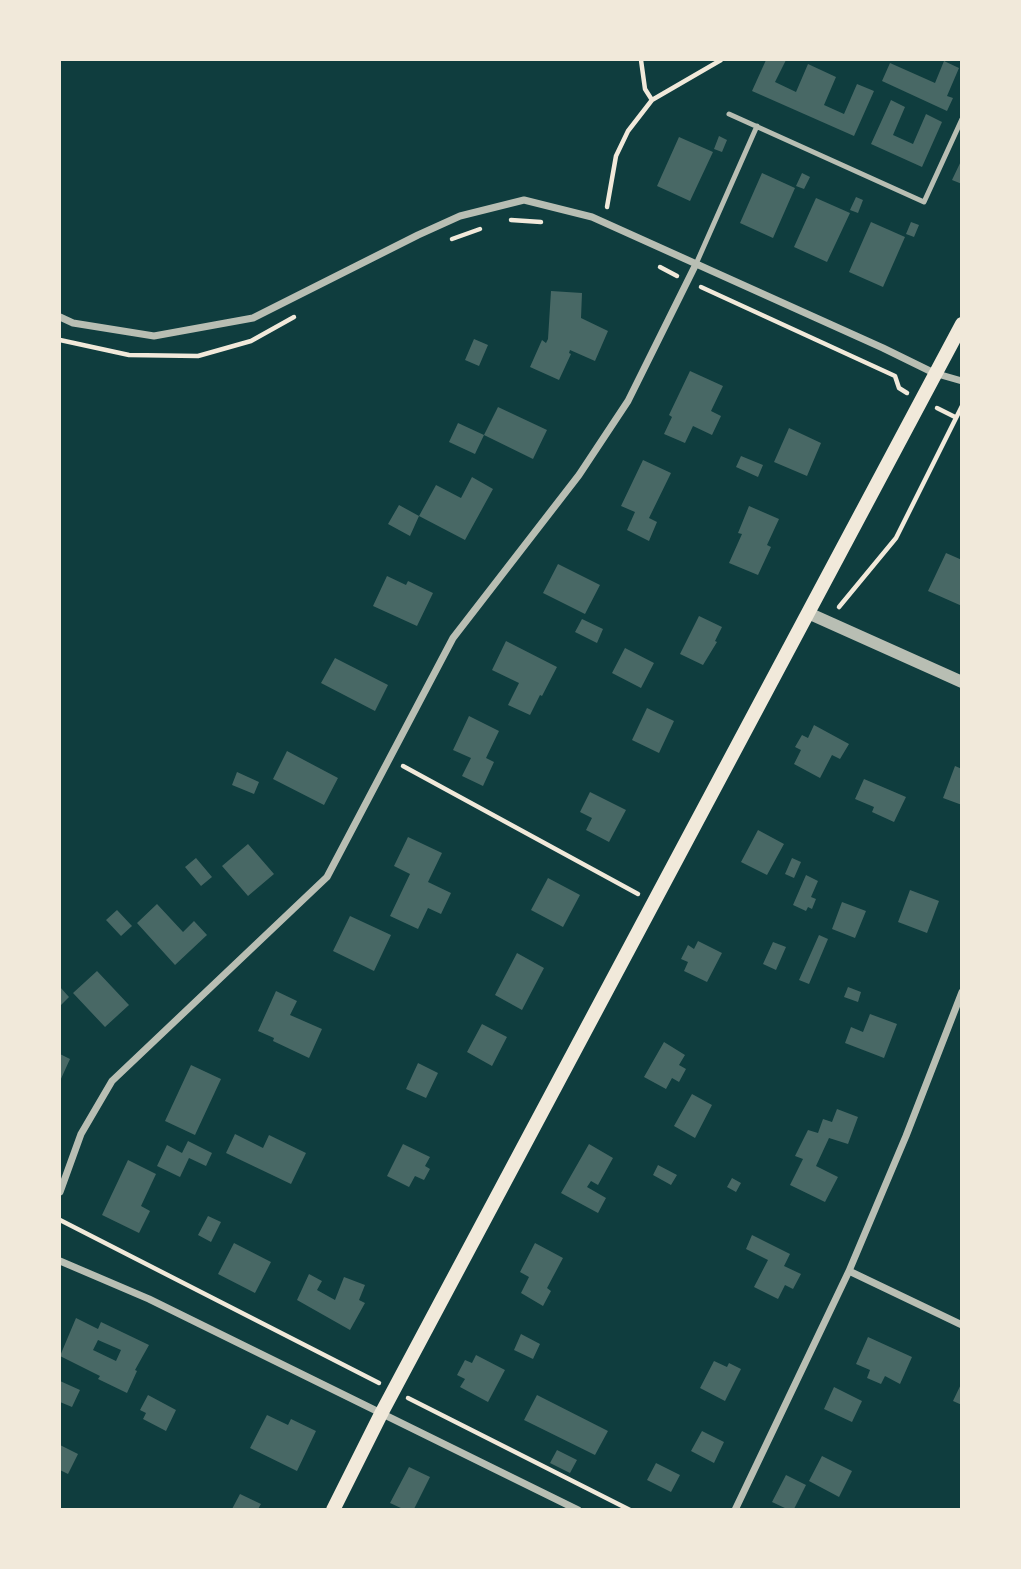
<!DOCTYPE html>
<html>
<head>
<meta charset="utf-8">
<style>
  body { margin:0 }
  #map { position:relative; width:1021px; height:1569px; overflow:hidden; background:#0f3d3e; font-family:Manrope,sans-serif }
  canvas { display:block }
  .frame { position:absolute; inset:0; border:61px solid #f1e9da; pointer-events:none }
</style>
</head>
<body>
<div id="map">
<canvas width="1021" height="1569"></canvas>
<div class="frame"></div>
</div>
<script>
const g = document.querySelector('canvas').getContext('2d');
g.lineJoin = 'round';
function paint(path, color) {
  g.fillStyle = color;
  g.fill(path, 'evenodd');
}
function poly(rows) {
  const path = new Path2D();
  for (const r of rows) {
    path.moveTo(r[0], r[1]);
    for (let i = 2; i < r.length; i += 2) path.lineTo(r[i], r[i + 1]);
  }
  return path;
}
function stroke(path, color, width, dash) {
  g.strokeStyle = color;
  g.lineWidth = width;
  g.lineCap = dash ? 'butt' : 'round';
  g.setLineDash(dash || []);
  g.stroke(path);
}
const building = poly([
  [766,60,786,60,775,82,796,92,808,64,836,77,824,105,844,114,857,84,874,91,854,136,752,91],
  [944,61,959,68,947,96,953,98,947,111,882,81,890,63,935,83],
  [891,100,905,107,893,135,913,144,926,114,942,122,922,167,871,144],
  [719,136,727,140,722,152,714,149],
  [679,137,713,152,690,201,657,186],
  [962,159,962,184,952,180],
  [762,173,795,188,773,238,740,223],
  [802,173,810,177,804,189,796,186],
  [856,197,863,200,858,213,850,210],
  [816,198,850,213,827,262,794,247],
  [871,222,905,237,883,287,849,272],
  [911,222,919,225,914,237,906,234],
  [551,291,582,293,581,318,608,331,595,361,570,350,569,353,571,354,559,380,530,367,542,340,546,343,548,339],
  [474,339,488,345,479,366,465,360],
  [690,371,723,386,711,411,721,416,712,435,693,426,685,443,664,434,672,417,669,415],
  [498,407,547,430,533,459,484,435],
  [458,423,484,435,475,454,449,442],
  [789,428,821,443,807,476,774,462],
  [741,456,763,465,758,477,736,467],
  [643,460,671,473,649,518,657,522,649,541,627,530,635,512,621,506],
  [472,477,493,489,465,540,419,516,436,485,461,498],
  [399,505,419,516,410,536,388,524],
  [749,506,779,519,767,545,771,547,758,575,729,563,742,534,738,533],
  [946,553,962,560,962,606,928,591],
  [558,564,600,585,585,614,543,593],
  [387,576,406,585,408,581,433,593,417,626,373,606],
  [699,616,722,627,715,641,717,642,703,665,680,654],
  [582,619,603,629,597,643,575,632],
  [506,641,557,667,542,696,540,695,530,715,508,705,519,683,492,670],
  [625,648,654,663,641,688,612,673],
  [335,658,388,685,375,711,321,683],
  [647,708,674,721,659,753,632,740],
  [469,716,499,731,486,758,494,762,483,786,462,776,471,758,453,750],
  [814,725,849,744,840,759,832,755,820,778,794,764,801,750,795,747,802,735,808,738],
  [287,751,338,778,324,805,273,779],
  [955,766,962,769,962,805,943,798],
  [237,772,259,782,254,794,232,785],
  [864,779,906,797,894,822,872,812,874,807,855,799],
  [590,792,626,810,609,842,586,830,592,818,580,812],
  [758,830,784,844,767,875,741,862],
  [408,837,442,853,428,882,451,893,441,914,428,908,418,929,390,916,410,874,394,866],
  [248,844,274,874,248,896,222,866],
  [196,858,212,877,201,886,185,867],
  [792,858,801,862,794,878,785,874],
  [806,875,818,881,811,897,816,899,812,909,808,907,806,911,793,905],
  [548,878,580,895,563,927,531,910],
  [910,890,939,901,927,933,898,922],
  [842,902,866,911,855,938,832,929],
  [157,904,183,932,194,921,207,935,175,965,137,923],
  [117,910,132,926,121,936,106,920],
  [350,916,391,935,374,971,333,951],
  [819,935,828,939,809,984,799,980],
  [698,941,722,953,707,982,684,971,688,962,681,959,688,945,694,949],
  [773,942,786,947,776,970,763,964],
  [517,953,544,968,522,1010,495,995],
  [97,971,129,1005,105,1027,73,993],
  [60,987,69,997,60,1006],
  [848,987,861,992,858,1002,844,997],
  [276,991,297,1001,290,1015,322,1029,309,1058,273,1041,274,1038,258,1031],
  [870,1014,897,1024,884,1058,845,1043,851,1027,863,1032],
  [482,1024,507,1037,492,1066,467,1052],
  [664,1042,685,1055,679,1065,686,1069,679,1082,672,1078,666,1089,644,1077],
  [60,1054,70,1059,60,1081],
  [418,1063,438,1073,426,1098,406,1089],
  [191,1065,221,1079,195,1135,165,1121],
  [692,1094,712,1105,695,1138,674,1126],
  [837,1109,858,1117,848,1144,829,1138,816,1166,838,1177,825,1202,790,1185,803,1159,795,1156,808,1130,818,1133,823,1119,832,1122],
  [235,1134,263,1148,269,1135,306,1153,291,1184,226,1153],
  [188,1141,212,1153,206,1166,189,1158,180,1177,157,1166,167,1145,182,1153],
  [403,1144,430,1157,425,1166,430,1169,424,1180,415,1176,409,1187,387,1176],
  [589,1144,613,1158,598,1185,591,1181,587,1187,606,1198,598,1213,561,1193],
  [128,1160,156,1174,141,1206,150,1211,139,1233,102,1215],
  [658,1165,677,1175,671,1185,653,1175],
  [732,1178,741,1183,736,1192,727,1187],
  [208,1216,221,1222,211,1242,198,1235],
  [752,1235,790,1254,784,1266,801,1274,793,1289,785,1285,778,1299,754,1287,768,1260,746,1249],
  [234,1243,271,1262,255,1293,218,1274],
  [535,1243,563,1258,547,1288,551,1291,543,1306,521,1293,529,1277,520,1272],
  [309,1274,322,1281,317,1290,335,1300,344,1277,365,1285,359,1300,365,1303,350,1330,297,1300],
  [76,1318,98,1329,101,1322,149,1345,135,1370,137,1371,127,1393,98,1379,100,1376,60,1356],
  [98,1340,121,1350,116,1361,93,1350],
  [521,1334,540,1344,533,1359,514,1350],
  [868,1337,912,1357,900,1384,885,1376,881,1384,867,1378,870,1370,856,1364],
  [476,1355,505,1370,488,1402,460,1387,465,1379,457,1375,465,1360,472,1363],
  [714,1361,727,1367,729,1363,741,1369,725,1401,700,1388],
  [60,1381,80,1390,72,1407,60,1402],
  [962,1382,962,1405,953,1401],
  [834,1387,862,1401,852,1422,824,1409],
  [148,1395,176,1410,166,1431,143,1419,146,1413,140,1410],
  [537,1395,608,1431,595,1455,524,1420],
  [267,1415,288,1425,291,1419,316,1431,297,1471,250,1448],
  [702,1431,724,1442,714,1463,691,1451],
  [60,1445,78,1454,68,1474,60,1470],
  [557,1450,577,1460,570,1473,550,1463],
  [822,1456,852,1471,839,1497,809,1481],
  [656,1463,680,1475,671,1492,647,1480],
  [409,1467,430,1477,414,1509,403,1509,390,1503],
  [786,1475,806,1485,794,1509,787,1509,772,1502],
  [240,1494,261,1504,258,1509,232,1509]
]);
const path = poly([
  [641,60,645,89,652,100],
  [607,207,616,156,628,131,652,100,721,60],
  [511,220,541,222],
  [452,239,480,229],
  [660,267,677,276],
  [701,287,895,376,899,388,907,393],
  [60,340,129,355,198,356,251,341,294,317],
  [937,408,955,417],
  [839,607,896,538,962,406],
  [403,766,638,894],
  [60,1220,379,1383],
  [408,1398,630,1510]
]);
const service = poly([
  [729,114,924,202,962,119],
  [696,264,757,126]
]);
const minor = poly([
  [60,317,73,323,154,336,253,318,418,235,460,216,524,200,592,217,883,348,934,373,962,381],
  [60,1192,81,1134,112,1081,327,877,453,638,579,475,628,401,696,264],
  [60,1261,149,1299,578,1510],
  [849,1271,962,1325],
  [735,1510,849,1271,906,1136,962,992]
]);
const tertiary = poly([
  [808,613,962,682]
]);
const secondary = poly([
  [333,1510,382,1412,962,324]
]);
paint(building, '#486865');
stroke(path, '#f1e9da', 4.5);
stroke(service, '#b8beb3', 5);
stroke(minor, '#b8beb3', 7);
stroke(tertiary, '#b8beb3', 12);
stroke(secondary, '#f1e9da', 14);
</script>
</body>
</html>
